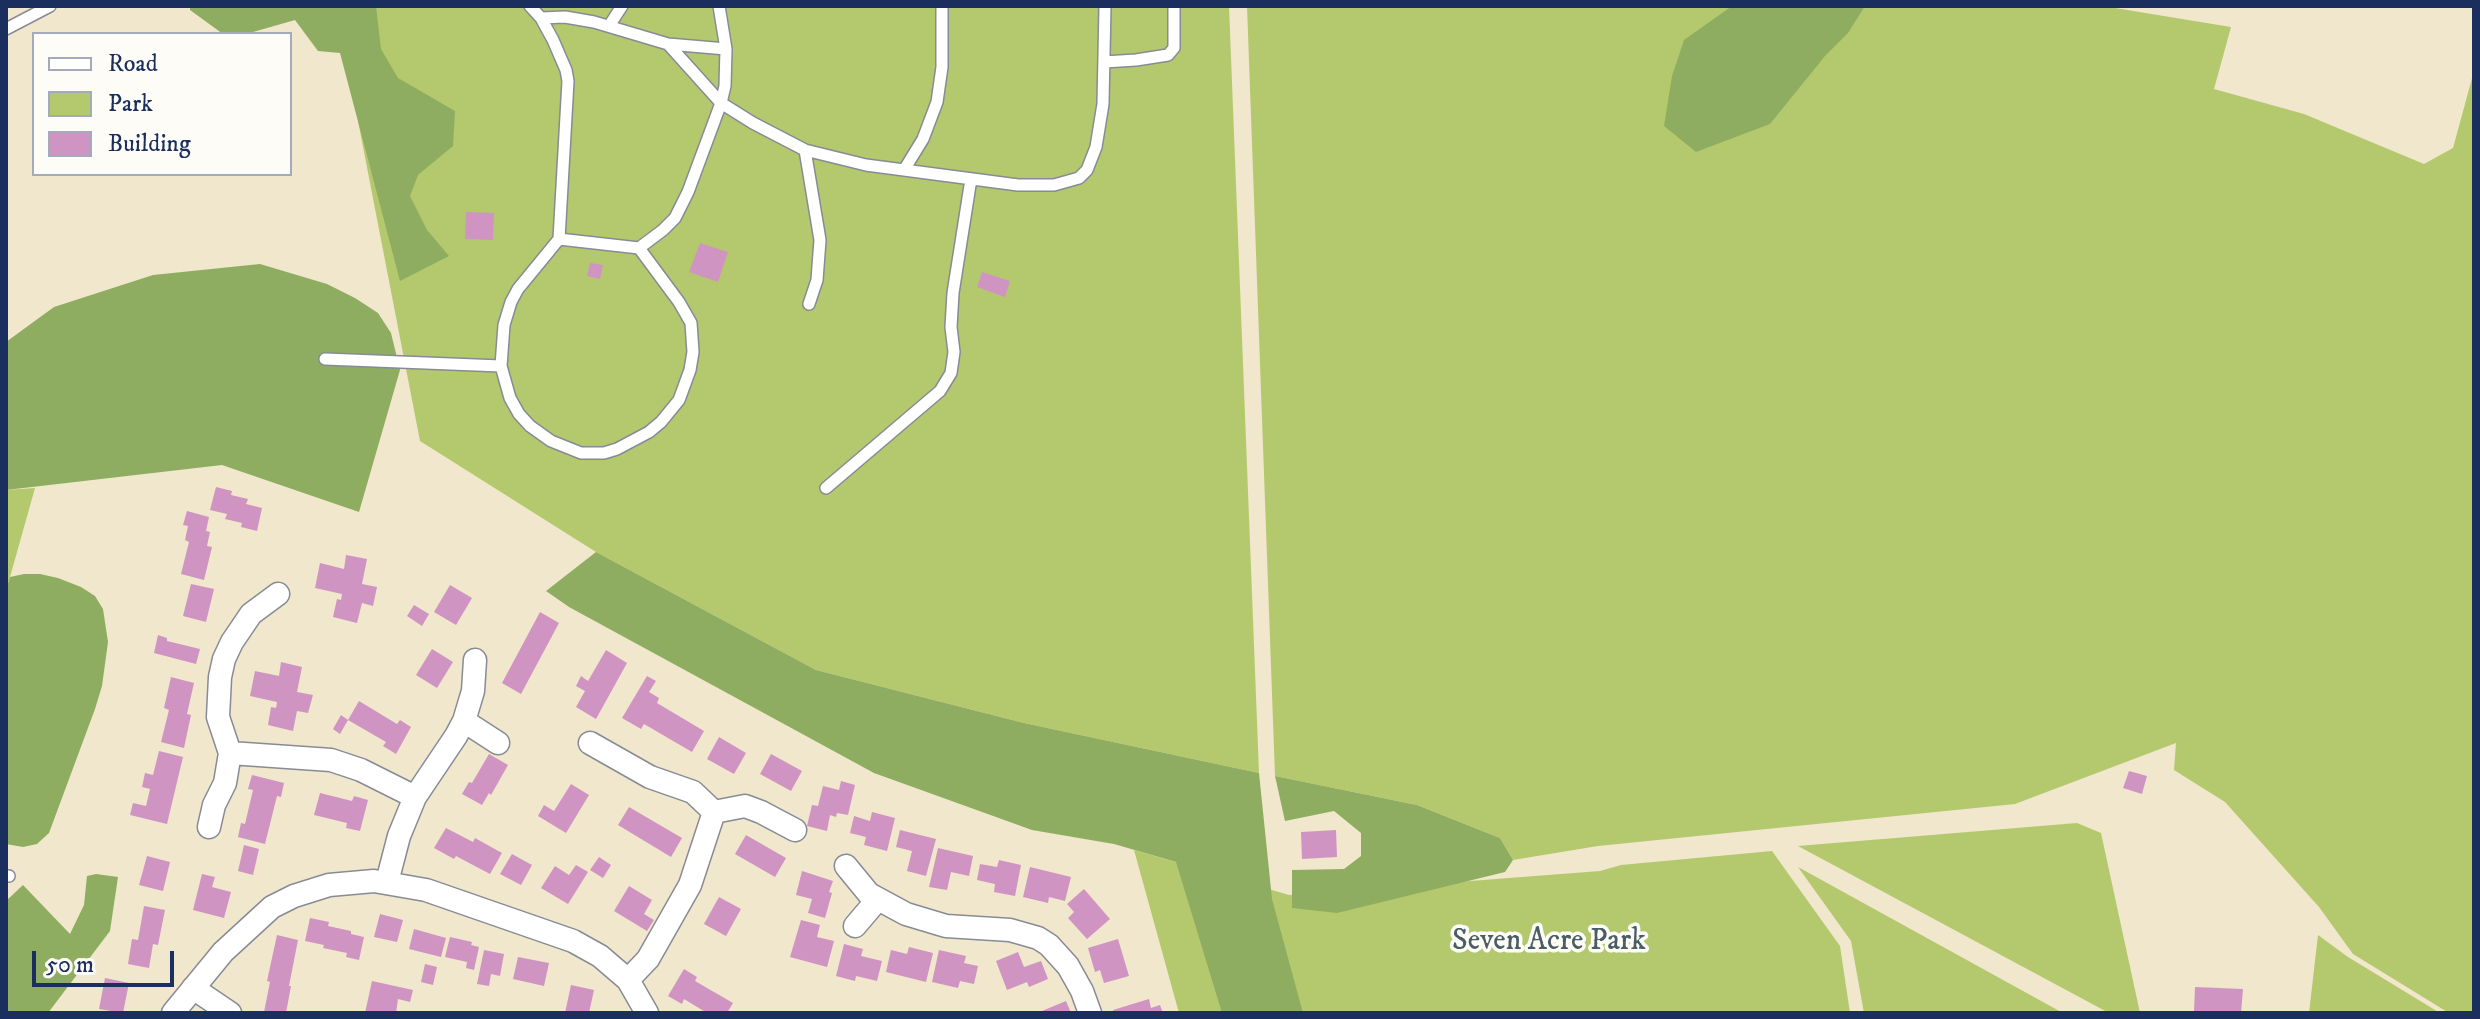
<!DOCTYPE html>
<html>
<head>
<meta charset="utf-8">
<style>
  body { margin:0 }
  #map { position:relative; width:2480px; height:1019px; overflow:hidden; background:#f0e7cc; font-family:"IM FELL DW Pica",serif }
  canvas { display:block }
  .frame { position:absolute; inset:0; border:8px solid #1b2f5e; pointer-events:none }
  .legend { position:absolute; left:32px; top:32px; width:260px; height:144px; box-sizing:border-box; background:#fdfcf7; border:2px solid #a3aaba; margin:0; padding:10px 14px; list-style:none; font-size:24px; color:#1b2f5e }
  .legend li { display:flex; align-items:center; gap:16px; height:40px }
  .legend b { width:40px; border:2px solid #a3aaba }
  .scale { position:absolute; left:32px; top:951px; width:142px; height:36px; box-sizing:border-box; border:4px solid #1b2f5e; border-top:0; padding-left:10px; font-size:24px; line-height:28px; white-space:nowrap; color:#1b2f5e; -webkit-text-stroke:6px #fdfcf7; paint-order:stroke }
</style>
</head>
<body>
<div id="map">
<canvas width="2480" height="1019"></canvas>
<div class="frame"></div>
<ul class="legend">
<li><b style="height:10px;background:#fff"></b>Road</li>
<li><b style="height:22px;background:#b4c96d"></b>Park</li>
<li><b style="height:22px;background:#d094c3"></b>Building</li>
</ul>
<div class="scale">50 m</div>
</div>
<script>
const g = document.querySelector('canvas').getContext('2d');
g.lineJoin = 'round';
function paint(path, color) {
  g.fillStyle = color;
  g.fill(path, 'evenodd');
}
function poly(rows) {
  const path = new Path2D();
  for (const r of rows) {
    path.moveTo(r[0], r[1]);
    for (let i = 2; i < r.length; i += 2) path.lineTo(r[i], r[i + 1]);
  }
  return path;
}
function stroke(path, color, width, dash) {
  g.strokeStyle = color;
  g.lineWidth = width;
  g.lineCap = dash ? 'butt' : 'round';
  g.setLineDash(dash || []);
  g.stroke(path);
}
function drawText(font, color, halo, rows, align = 'center') {
  g.font = font + ' "IM FELL DW Pica",serif';
  g.lineWidth = 7;
  g.setLineDash([]);
  g.textBaseline = 'middle';
  g.strokeStyle = halo;
  g.fillStyle = color;
  for (const [text, x, y, turn = 0] of rows) {
    g.save();
    g.translate(x, y);
    g.rotate((+turn || 0) * Math.PI / 180);
    g.textAlign = isNaN(turn) ? turn : align;
    if (halo) g.strokeText(text, 0, 0);
    g.fillText(text, 0, 0);
    g.restore();
  }
}
const green = poly([
  [332,6,1229,6,1259,773,1024,723,816,670,596,552,420,441,340,28],
  [1247,6,2113,6,2115,8,2231,27,2214,89,2304,114,2424,164,2453,148,2474,71,2474,1013,2449,1013,2353,954,2319,907,2225,802,2174,770,2176,743,2015,804,1598,846,1513,860,1500,838,1417,805,1275,776],
  [35,488,10,577,6,590,6,490],
  [2077,823,2101,833,2140,1013,2109,1013,1798,846],
  [1134,850,1289,895,1600,871,1621,865,1772,851,1840,946,1850,1013,1179,1013],
  [1798,867,2063,1013,1864,1013,1851,941],
  [2318,935,2348,957,2440,1013,2309,1013]
]);
const forest = poly([
  [190,6,376,6,381,49,398,78,455,111,453,146,418,175,410,196,427,230,449,256,400,281,340,53,318,51,295,20,246,34,223,34,190,10],
  [1732,6,1865,6,1848,33,1825,56,1770,124,1696,152,1664,126,1672,76,1684,40],
  [260,264,327,284,355,298,378,313,391,333,400,370,359,512,222,465,6,490,6,342,54,307,153,275],
  [596,552,816,670,1024,723,1259,773,1272,899,1303,1013,1222,1013,1176,862,1114,844,1032,830,874,773,569,607,546,591],
  [24,574,40,574,58,578,81,587,95,596,103,609,108,642,102,686,95,709,49,833,37,844,23,847,6,844,6,590,10,577],
  [1275,776,1417,805,1500,838,1513,860,1505,872,1337,913,1292,908,1292,870,1344,869,1361,856,1361,833,1334,811,1285,821],
  [96,874,118,877,110,931,48,1013,6,1013,6,901,23,885,70,934,84,905,87,876]
]);
const building = poly([
  [466,212,494,213,493,240,465,239],
  [700,243,728,252,718,282,689,272],
  [590,263,603,265,600,279,587,276],
  [982,272,1010,281,1005,297,977,287],
  [216,487,232,491,231,495,248,499,246,504,262,508,257,531,241,527,242,523,225,519,227,514,210,510],
  [187,511,209,517,206,531,210,532,207,546,212,547,204,580,181,574,189,542,185,540,188,526,183,525],
  [346,555,367,559,362,584,377,587,373,606,362,603,357,623,333,617,337,599,341,600,342,594,315,588,320,563,344,569],
  [191,584,214,589,206,622,183,616],
  [450,585,472,598,456,625,434,612],
  [414,605,429,614,422,626,407,616],
  [540,612,559,623,521,694,502,683],
  [158,635,167,638,167,641,200,649,196,664,154,653],
  [432,649,453,662,437,688,416,675],
  [606,650,627,663,596,719,576,707,585,691,576,686,581,676,588,681],
  [281,662,302,667,297,692,313,695,308,713,297,711,293,731,268,725,271,707,276,708,277,702,250,696,255,671,279,676],
  [647,676,656,681,649,692,659,698,657,703,704,731,692,752,644,724,641,729,622,718],
  [171,677,194,683,187,714,191,715,184,748,161,742,169,710,164,708],
  [359,701,397,724,400,720,411,727,396,754,383,746,386,742,348,720,340,734,333,729,341,715,348,720],
  [719,737,746,753,734,774,707,759],
  [159,751,183,757,167,824,130,815,133,803,146,806,150,789,142,787,145,773,153,775],
  [489,754,508,765,491,795,489,793,482,805,462,794,469,782,472,783],
  [771,754,802,771,791,791,760,774],
  [2129,771,2147,776,2142,794,2123,788],
  [252,775,284,783,281,797,277,796,265,844,238,837,241,823,245,824,253,790,248,789],
  [841,781,855,785,848,815,837,813,836,817,830,815,827,831,807,826,812,805,818,806,823,786,839,790],
  [571,784,589,795,566,833,538,816,544,805,554,811],
  [320,793,352,801,354,796,368,800,360,831,346,828,347,823,314,815],
  [629,807,682,838,671,857,618,825],
  [872,812,895,818,887,851,864,845,866,837,850,833,854,816,870,821],
  [446,828,473,842,475,838,502,853,490,874,456,856,454,859,434,848],
  [900,830,936,839,926,876,907,871,912,851,896,847],
  [1336,830,1337,857,1302,859,1301,832],
  [746,835,786,858,775,877,735,854],
  [244,845,259,849,253,875,238,871],
  [938,848,973,856,969,876,951,872,947,890,929,887],
  [512,854,532,865,521,885,500,874],
  [147,856,170,862,163,891,139,885],
  [599,857,611,865,603,878,590,870],
  [999,860,1021,865,1015,896,994,892,995,884,977,880,980,864,997,867],
  [576,865,588,872,568,904,541,888,555,866,569,875],
  [1030,867,1071,877,1065,901,1049,897,1048,903,1023,897],
  [802,871,833,881,829,892,832,893,825,918,808,913,812,899,796,895],
  [202,874,215,877,212,887,231,892,224,918,193,910],
  [629,886,652,900,644,914,654,920,647,931,614,911],
  [1084,889,1110,919,1087,939,1068,918,1074,912,1067,904],
  [719,897,741,909,726,936,704,924],
  [144,906,165,910,158,945,153,944,149,968,128,964,132,939,138,940],
  [380,914,403,920,397,942,374,937],
  [310,918,329,922,328,926,351,931,351,934,364,937,359,960,346,957,347,953,323,948,324,945,305,941],
  [801,920,820,925,817,937,834,941,827,967,790,957],
  [414,929,446,938,441,957,409,949],
  [277,935,298,940,289,986,291,986,286,1013,264,1012,270,982,267,981],
  [450,937,472,942,471,945,479,947,474,970,466,968,467,962,445,957],
  [1118,939,1129,976,1104,983,1100,970,1095,972,1088,948],
  [844,944,863,949,861,956,882,961,877,981,856,976,855,981,836,976],
  [909,947,933,953,926,982,886,972,891,950,907,954],
  [484,950,504,954,500,976,491,974,489,986,477,984],
  [939,950,966,956,964,963,978,966,974,984,960,981,958,988,932,982],
  [1018,952,1024,967,1041,961,1048,979,1029,987,1027,982,1007,990,996,961],
  [518,957,549,963,544,986,513,979],
  [425,964,437,967,433,985,421,982],
  [684,969,697,977,695,981,733,1003,727,1013,707,1013,684,999,682,1004,668,996],
  [105,978,129,983,123,1013,99,1009],
  [372,981,413,990,410,1002,398,999,396,1013,365,1013],
  [571,985,594,990,589,1013,565,1013],
  [2195,987,2243,989,2241,1013,2194,1011],
  [1149,999,1151,1008,1160,1005,1163,1013,1114,1013,1113,1010],
  [1066,1001,1071,1013,1037,1013]
]);
const lane = poly([
  [530,6,541,18,553,40,566,70,568,81,559,239,518,289,511,302,504,325,501,366,510,398,519,414,530,426,551,441,581,453,604,453,617,449,649,432,661,422,679,400,690,370,693,352,691,323,679,302,639,248],
  [541,18,565,17,594,22,668,44,726,49],
  [609,26,622,6],
  [6,29,50,6],
  [668,44,721,103,753,123,805,150,866,165,1018,185,1054,185,1079,178,1087,170,1096,147,1103,104,1105,6],
  [1104,62,1136,60,1168,55,1174,48,1174,6],
  [805,150,820,240,817,280,809,304],
  [904,170,923,139,937,102,942,67,942,6],
  [559,239,639,248,663,230,675,218,688,192,721,103,725,86,726,49,719,6],
  [325,359,501,366],
  [826,488,940,391,951,373,954,352,951,327,953,293,971,179],
  [6,876,9,876]
]);
const street = poly([
  [464,721,498,743],
  [590,743,650,777,693,792,714,812,745,806,761,812,795,830],
  [230,753,331,760,361,770,415,797],
  [209,827,214,805,225,783,230,753,218,717,220,677,224,659,232,642,251,614,278,594],
  [846,866,869,894,906,914,946,926,1010,930,1038,938,1049,945,1068,966,1082,991,1090,1013],
  [387,882,399,836,415,797,456,736,464,721,473,691,475,660],
  [855,926,878,899],
  [628,980,648,959,690,885,714,812],
  [193,988,230,1013],
  [173,1013,223,952,272,907,294,896,329,885,374,881,426,890,573,941,600,956,628,980,647,1013]
]);
const parkNames = [
  ["Seven Acre Park",1549,943]
];
paint(green, '#b4c96d');
paint(forest, '#8fad60');
paint(building, '#d094c3');
stroke(lane, '#868b95', 14);
stroke(street, '#868b95', 25);
stroke(lane, '#fff', 11);
stroke(street, '#fff', 22);
drawText('30px', '#495d62', '#fdfcf7', parkNames);
</script>
</body>
</html>
